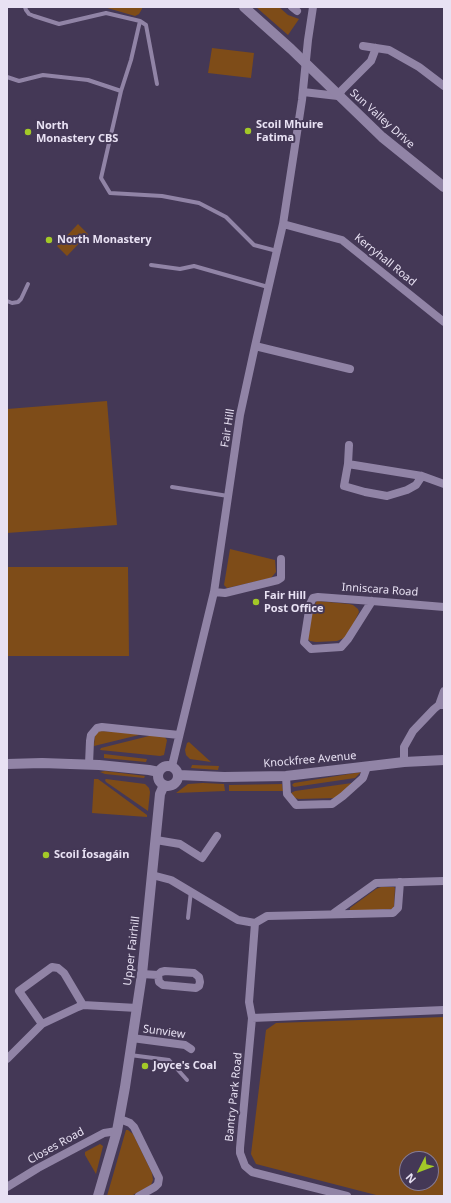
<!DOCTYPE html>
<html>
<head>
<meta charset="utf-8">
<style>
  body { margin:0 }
  #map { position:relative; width:451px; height:1203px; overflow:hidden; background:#443856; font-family:"Noto Sans",sans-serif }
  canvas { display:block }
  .frame { position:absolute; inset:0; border:8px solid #e8e1f3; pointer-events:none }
  .north { position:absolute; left:399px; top:1151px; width:40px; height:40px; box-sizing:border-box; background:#443856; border:1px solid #867c95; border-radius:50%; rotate:228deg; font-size:11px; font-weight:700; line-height:16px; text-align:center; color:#e8e1f3 }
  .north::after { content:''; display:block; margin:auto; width:14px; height:18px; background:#a3c927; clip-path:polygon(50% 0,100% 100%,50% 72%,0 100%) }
</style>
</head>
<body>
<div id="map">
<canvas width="451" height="1203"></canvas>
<div class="frame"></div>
<div class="north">N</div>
</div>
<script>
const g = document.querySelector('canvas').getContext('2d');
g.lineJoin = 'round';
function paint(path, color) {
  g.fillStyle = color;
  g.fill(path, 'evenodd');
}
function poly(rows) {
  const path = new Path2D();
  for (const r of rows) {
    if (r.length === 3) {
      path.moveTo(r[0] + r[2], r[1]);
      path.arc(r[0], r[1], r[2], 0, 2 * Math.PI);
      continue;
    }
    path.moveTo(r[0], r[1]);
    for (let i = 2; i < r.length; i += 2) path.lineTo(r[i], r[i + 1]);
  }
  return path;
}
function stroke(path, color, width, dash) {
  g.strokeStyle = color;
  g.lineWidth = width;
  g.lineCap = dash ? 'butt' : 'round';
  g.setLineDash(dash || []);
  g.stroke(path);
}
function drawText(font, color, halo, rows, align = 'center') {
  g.font = font + ' "Noto Sans",sans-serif';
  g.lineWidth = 4;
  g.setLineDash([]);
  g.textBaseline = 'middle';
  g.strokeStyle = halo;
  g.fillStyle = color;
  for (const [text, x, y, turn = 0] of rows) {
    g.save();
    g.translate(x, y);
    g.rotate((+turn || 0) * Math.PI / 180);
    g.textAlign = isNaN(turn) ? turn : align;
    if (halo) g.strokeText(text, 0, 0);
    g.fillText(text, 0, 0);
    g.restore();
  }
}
const green = poly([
  [104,7,142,7,142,9,139,14,135,16],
  [256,7,279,7,288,15,299,19,288,35],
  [212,48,254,53,251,78,208,73],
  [78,224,88,234,67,256,57,246],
  [107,401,117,525,7,533,7,409],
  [230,549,275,560,276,572,271,578,227,588,224,585],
  [7,567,128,567,129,656,7,656],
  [317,601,349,604,353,605,358,609,359,612,349,633,344,638,337,641,316,642,310,641,308,639,313,607],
  [98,731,147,733,94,746,95,735],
  [153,735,164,736,167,740,164,755,160,756,100,750,101,748],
  [189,742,211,762,190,759,186,755,185,750,187,743],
  [104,754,147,759,146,762,104,758],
  [192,765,219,766,218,770,191,768],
  [105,771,145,776,144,778,105,774,100,772],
  [361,772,355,778,294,787,292,785,294,783],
  [94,779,98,779,147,815,147,817,92,813],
  [106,779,145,784,149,788,150,792,148,811,106,782,105,780],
  [203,783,224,784,225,791,176,793,188,784],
  [352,783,340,795,336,798,299,799,295,798,291,793,295,791],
  [282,784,283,791,229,791,229,785],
  [381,887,394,887,395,888,394,906,392,909,350,911,350,908,376,889],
  [444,1017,444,1196,380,1196,256,1164,251,1154,266,1030,276,1023],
  [407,1159,431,1159,431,1183,407,1183],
  [126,1130,128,1130,133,1134,152,1173,153,1180,151,1185,131,1196,107,1196],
  [100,1144,103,1146,96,1174,85,1155,85,1152]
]);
const lane = poly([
  [25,7,26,10,29,14,34,16,59,24,106,13,140,21,131,60,121,91,101,178,110,193,162,196,199,203,226,217,254,245,277,251],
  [140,21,146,25,157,84],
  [7,77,19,81,43,75,88,80,121,91],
  [151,265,180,269,194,266,268,287],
  [7,301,12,303,18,302,21,299,28,284],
  [172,487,228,496],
  [188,918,191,891],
  [130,1055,169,1060,187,1080]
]);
const street = poly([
  [292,7,297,11],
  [363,46,389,50,419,67,444,86],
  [303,92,338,96,342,90,371,61,376,48],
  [283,224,342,240,444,322],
  [255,346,350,369],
  [349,445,348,464,422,476,444,484],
  [348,464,344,486,365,492,387,496,407,490,416,485,422,476],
  [214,592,225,593,278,580,281,578,281,559],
  [372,601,348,639,341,647,311,649,304,642,310,604,313,598,318,597,372,601,444,607],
  [439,705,444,691],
  [404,762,404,747,413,731,434,709,439,705,444,705],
  [89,764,90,741,91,735,97,728,102,727,179,735],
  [172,766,214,592,240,415,255,346,283,224,302,100,308,40,313,7],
  [286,776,287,794,296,805,332,804,343,796,363,778,367,767],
  [156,840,180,844,202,858,217,836],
  [152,875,171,880,238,920,255,923,267,916,393,913,398,908,400,882],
  [334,913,376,883,444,881],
  [142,974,158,975,161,972,165,971,194,973,199,977,200,982,199,986,196,988,163,985,159,982,158,975],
  [252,1018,249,1002,255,923],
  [42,1024,19,991,52,967,58,968,64,973,83,1005],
  [132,1038,185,1045,191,1049],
  [7,1059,42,1024,78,1007,83,1005,137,1008],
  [120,1119,130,1123,134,1127,159,1178,158,1184,155,1187,139,1196],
  [7,1187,38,1168,104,1133,117,1131],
  [347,1196,252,1172,245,1166,240,1153,240,1148,252,1018,444,1010]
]);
const secondary = poly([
  [244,7,291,49,382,137,444,187],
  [7,764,42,763,99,765,149,770,159,772],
  [168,776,10],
  [179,775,224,777,286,776,404,762,444,760],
  [98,1196,117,1131,125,1087,142,974,160,794,164,785]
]);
const markers = [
  [248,131,4,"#a3c927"],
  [28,132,4,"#a3c927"],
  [49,240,4,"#a3c927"],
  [256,602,4,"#a3c927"],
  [46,855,4,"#a3c927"],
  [145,1066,4,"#a3c927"]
];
const streetNames = [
  ["Sun Valley Drive",382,119,42],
  ["Kerryhall Road",385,260,39],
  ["Fair Hill",228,428,-81],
  ["Inniscara Road",380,590,4],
  ["Knockfree Avenue",310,760,-5],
  ["Upper Fairhill",132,951,-83],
  ["Sunview",164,1032,8],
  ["Bantry Park Road",234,1097,-84],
  ["Closes Road",56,1146,-29]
];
const poiNames = [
  ["Scoil Mhuire",256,125],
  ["Fatima",256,138],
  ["North",36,126],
  ["Monastery CBS",36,139],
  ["North Monastery",57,240],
  ["Fair Hill",264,596],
  ["Post Office",264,609],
  ["Scoil Íosagáin",54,855],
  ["Joyce's Coal",153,1066]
];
paint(green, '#7e4c18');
stroke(lane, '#9184a6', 4);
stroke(street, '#9184a6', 8);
stroke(secondary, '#9184a6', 10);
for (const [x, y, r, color] of markers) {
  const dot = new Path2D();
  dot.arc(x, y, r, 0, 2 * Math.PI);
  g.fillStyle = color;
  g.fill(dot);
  stroke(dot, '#443856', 1.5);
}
drawText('11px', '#e8e1f3', '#443856', streetNames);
drawText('bold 11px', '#e8e1f3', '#443856', poiNames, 'left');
</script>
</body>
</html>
